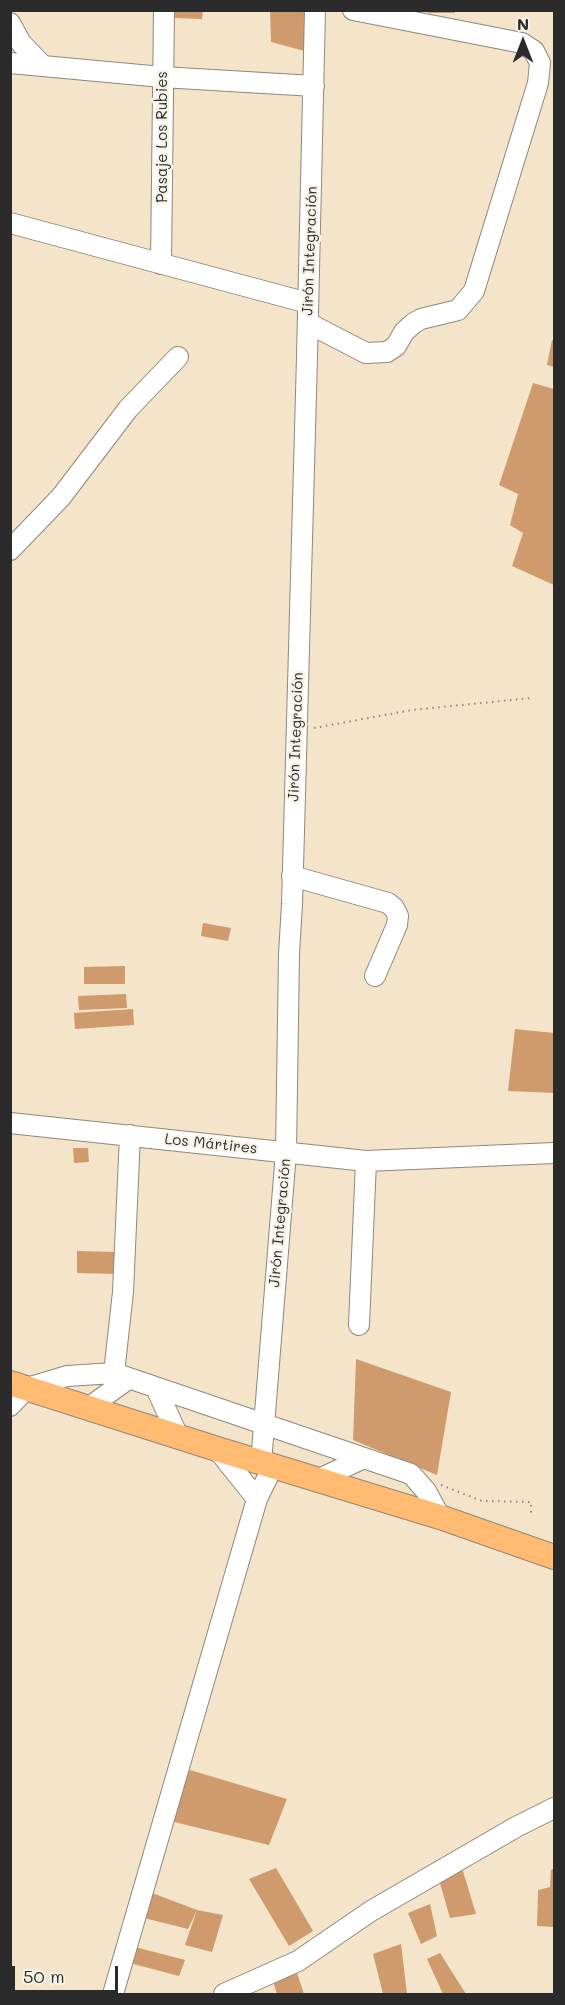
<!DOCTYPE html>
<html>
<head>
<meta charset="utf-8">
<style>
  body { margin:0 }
  #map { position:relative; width:565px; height:2005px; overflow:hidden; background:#f3e4ca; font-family:Mali,sans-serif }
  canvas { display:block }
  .frame { position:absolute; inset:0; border:12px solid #2b2b2b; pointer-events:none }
  .north { position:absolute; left:493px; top:12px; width:60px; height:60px; -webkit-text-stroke:4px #f7f3e8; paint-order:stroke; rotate:0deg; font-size:16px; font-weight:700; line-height:24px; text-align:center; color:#2b2b2b }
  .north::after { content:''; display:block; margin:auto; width:21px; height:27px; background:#2b2b2b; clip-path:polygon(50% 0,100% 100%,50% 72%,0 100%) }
  .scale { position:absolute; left:12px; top:1966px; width:106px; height:27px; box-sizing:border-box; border:3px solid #2b2b2b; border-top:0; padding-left:8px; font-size:18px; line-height:21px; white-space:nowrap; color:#2b2b2b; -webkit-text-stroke:4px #f7f3e8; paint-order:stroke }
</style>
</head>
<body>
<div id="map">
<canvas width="565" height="2005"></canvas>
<div class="frame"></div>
<div class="north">N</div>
<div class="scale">50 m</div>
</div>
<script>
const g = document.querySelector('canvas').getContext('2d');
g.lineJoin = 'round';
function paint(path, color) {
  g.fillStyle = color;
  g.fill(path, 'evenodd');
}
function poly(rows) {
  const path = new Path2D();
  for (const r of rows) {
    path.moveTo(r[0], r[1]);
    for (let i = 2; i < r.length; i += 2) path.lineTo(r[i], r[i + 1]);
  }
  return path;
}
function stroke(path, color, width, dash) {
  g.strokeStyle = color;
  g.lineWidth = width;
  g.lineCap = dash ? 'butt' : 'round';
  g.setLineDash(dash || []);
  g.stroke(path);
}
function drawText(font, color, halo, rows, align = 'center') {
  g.font = font + ' Mali,sans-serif';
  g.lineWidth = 5;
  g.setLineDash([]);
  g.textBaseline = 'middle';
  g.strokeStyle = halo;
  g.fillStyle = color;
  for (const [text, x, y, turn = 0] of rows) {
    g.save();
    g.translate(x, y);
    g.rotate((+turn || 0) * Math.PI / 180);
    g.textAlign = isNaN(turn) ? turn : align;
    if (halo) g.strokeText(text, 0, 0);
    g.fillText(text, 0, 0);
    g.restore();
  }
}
const building = poly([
  [175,10,203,10,202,19,174,18],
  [270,10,307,10,308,52,271,42],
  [428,10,455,10,455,13,428,13],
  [552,340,554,341,554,367,547,365],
  [533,383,554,389,554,585,512,566,523,533,510,525,518,494,499,485],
  [203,923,231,928,228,941,201,936],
  [125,966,125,984,84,984,84,967],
  [126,994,127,1008,79,1010,78,996],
  [133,1009,134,1025,75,1029,74,1013],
  [515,1029,554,1033,554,1093,508,1091],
  [73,1148,88,1148,89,1162,74,1163],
  [77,1251,117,1252,117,1274,77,1273],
  [356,1359,451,1392,437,1475,353,1440],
  [190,1770,287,1799,269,1845,170,1821],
  [276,1868,313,1931,289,1946,249,1879],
  [462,1868,476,1914,450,1918,438,1876],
  [554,1868,554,1927,537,1926,538,1890,550,1887,551,1870],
  [147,1891,197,1910,223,1915,212,1952,185,1945,197,1910,188,1929,140,1917],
  [430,1904,437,1936,421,1944,408,1913],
  [401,1944,407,1994,383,1994,373,1954],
  [131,1946,185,1960,179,1976,126,1962],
  [440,1953,466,1994,443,1994,427,1959],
  [296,1970,304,1994,277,1994,273,1981]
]);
const path = poly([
  [314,728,412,710,531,698],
  [441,1485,482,1501,531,1502,531,1513]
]);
const minor = poly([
  [10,23,21,43,43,66],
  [10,63,162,77,314,86],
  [10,223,308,303],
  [161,264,164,10],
  [308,323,366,353,387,352,396,346,404,332,414,323,421,319,458,310,474,291,538,83,540,63,534,51,522,43,353,10],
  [10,550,61,497,128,409,178,357],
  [292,876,388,903,394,908,398,916,397,925,375,976],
  [10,1123,366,1161,554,1153],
  [359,1325,366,1161],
  [114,1373,123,1292,130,1135],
  [156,1388,178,1436],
  [10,1406,27,1388,67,1376,114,1373,411,1474,426,1491,440,1517],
  [88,1408,128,1379],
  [261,1463,286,1152,289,954,292,904,307,357,315,10],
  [317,1480,364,1458],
  [257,1499,273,1466],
  [113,1994,257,1499,217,1449],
  [224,1994,298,1961,371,1911,516,1827,554,1808]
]);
const major = poly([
  [10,1383,217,1449,440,1517,554,1557]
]);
const streetNames = [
  ["Pasaje Los Rubies",162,137,-90],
  ["Jirón Integración",310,251,-88],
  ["Jirón Integración",296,737,-88],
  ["Los Mártires",211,1144,6],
  ["Jirón Integración",280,1223,-85]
];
paint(building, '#cf9b6d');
stroke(minor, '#8f887a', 22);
stroke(major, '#8f887a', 26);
stroke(path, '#8f887a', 2, [1.5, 4.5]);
stroke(minor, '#fff', 20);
stroke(major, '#febb71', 24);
drawText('15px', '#2b2b2b', '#f7f3e8', streetNames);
</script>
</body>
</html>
